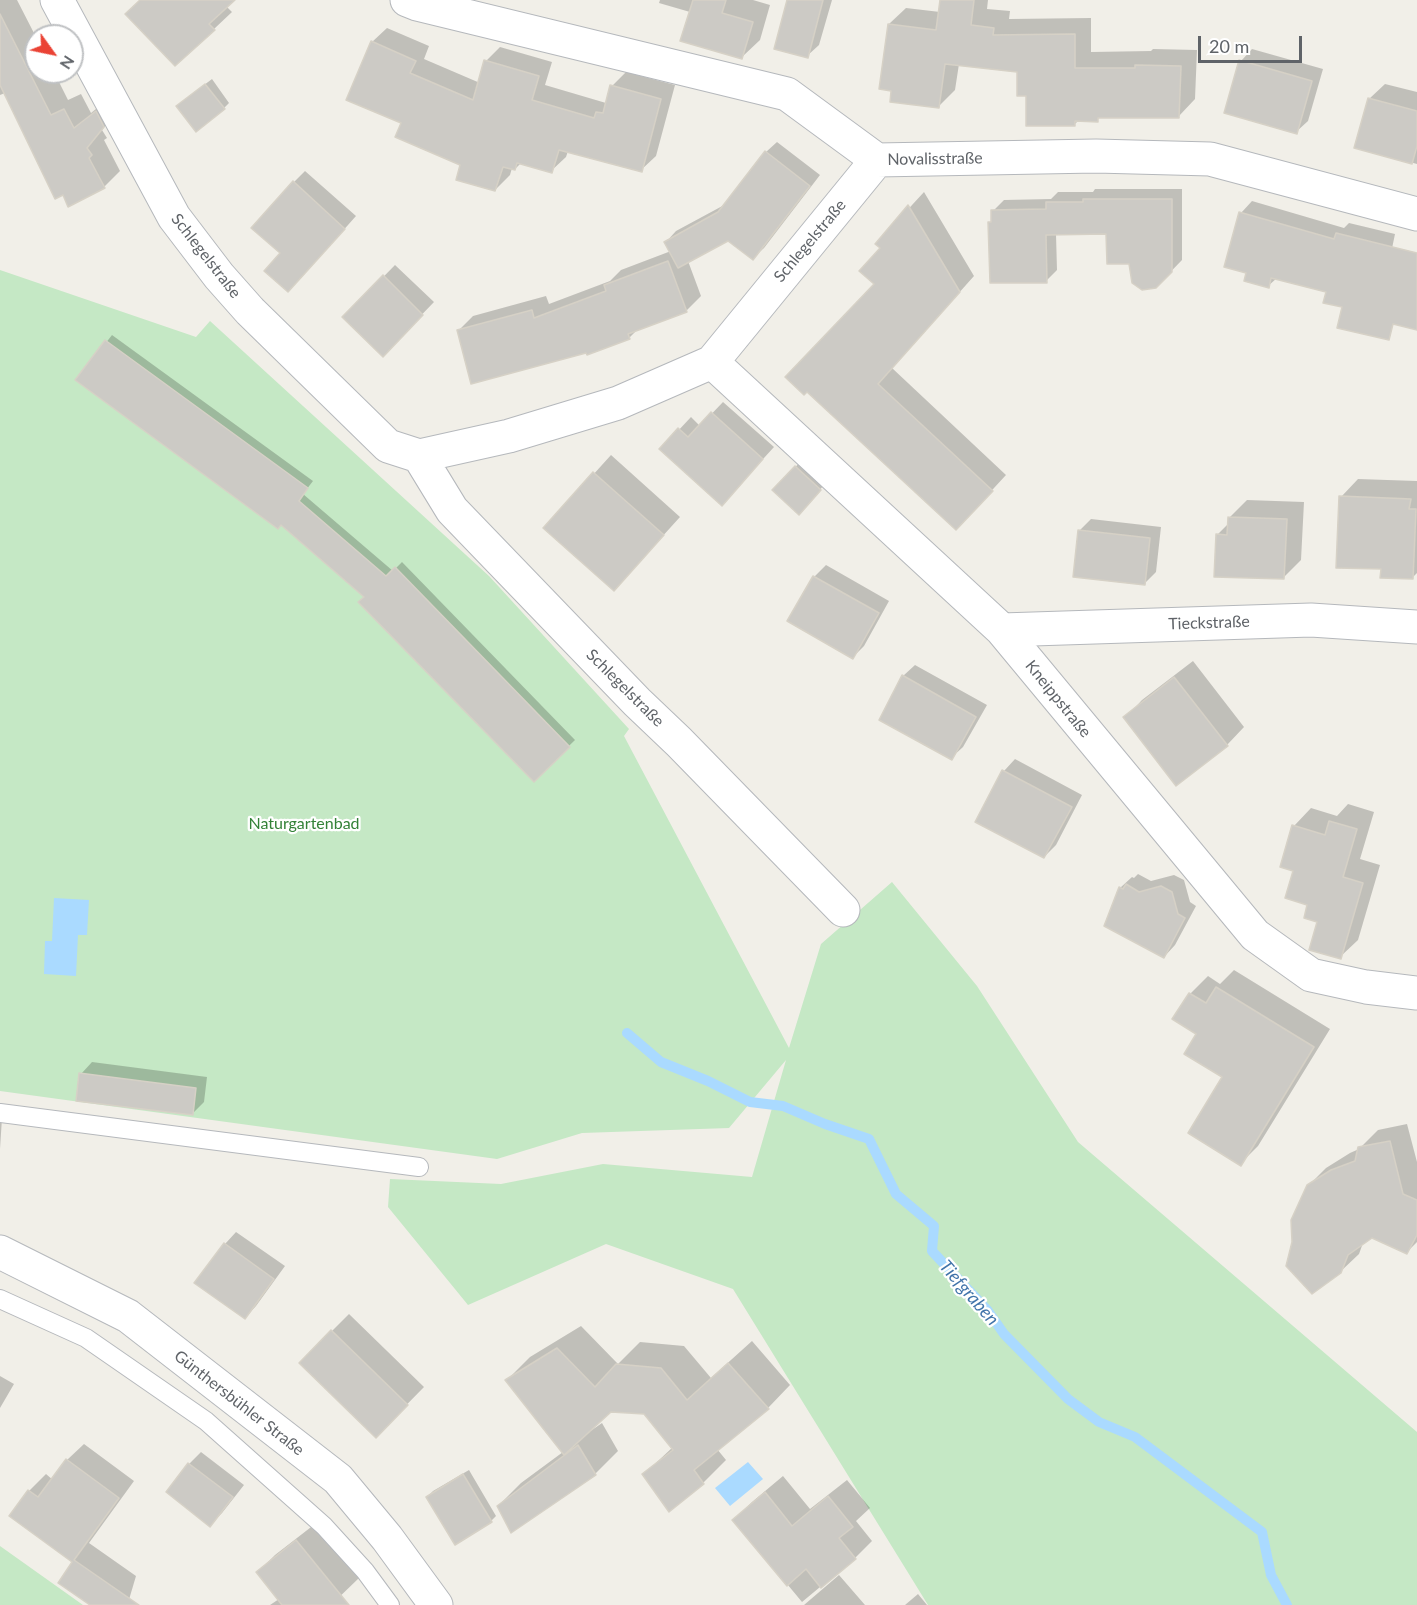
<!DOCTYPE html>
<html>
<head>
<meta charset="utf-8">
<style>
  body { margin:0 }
  #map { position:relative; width:1417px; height:1605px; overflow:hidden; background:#f1efe8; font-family:Lato,sans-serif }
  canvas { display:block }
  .north { position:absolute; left:24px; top:24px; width:60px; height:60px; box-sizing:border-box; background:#fff; border:2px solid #bfc1c3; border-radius:50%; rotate:123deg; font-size:16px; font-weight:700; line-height:24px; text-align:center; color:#5f6368 }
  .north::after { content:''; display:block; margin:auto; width:21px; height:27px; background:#ea4335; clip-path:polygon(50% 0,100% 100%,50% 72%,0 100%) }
  .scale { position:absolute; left:1198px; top:36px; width:104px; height:27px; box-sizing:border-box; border:3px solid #5f6368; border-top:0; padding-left:8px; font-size:18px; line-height:21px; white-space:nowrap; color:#5f6368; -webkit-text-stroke:4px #fff; paint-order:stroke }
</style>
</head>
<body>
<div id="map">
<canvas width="1417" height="1605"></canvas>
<div class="north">N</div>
<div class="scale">20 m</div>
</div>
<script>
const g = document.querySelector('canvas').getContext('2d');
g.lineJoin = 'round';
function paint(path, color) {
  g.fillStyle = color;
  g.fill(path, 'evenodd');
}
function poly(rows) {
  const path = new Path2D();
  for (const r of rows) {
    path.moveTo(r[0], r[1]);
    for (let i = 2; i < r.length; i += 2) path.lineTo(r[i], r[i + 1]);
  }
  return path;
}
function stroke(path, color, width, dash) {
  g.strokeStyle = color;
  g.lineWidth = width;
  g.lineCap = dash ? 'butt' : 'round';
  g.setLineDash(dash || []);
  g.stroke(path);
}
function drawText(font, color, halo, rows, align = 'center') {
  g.font = font + ' Lato,sans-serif';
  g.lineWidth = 4.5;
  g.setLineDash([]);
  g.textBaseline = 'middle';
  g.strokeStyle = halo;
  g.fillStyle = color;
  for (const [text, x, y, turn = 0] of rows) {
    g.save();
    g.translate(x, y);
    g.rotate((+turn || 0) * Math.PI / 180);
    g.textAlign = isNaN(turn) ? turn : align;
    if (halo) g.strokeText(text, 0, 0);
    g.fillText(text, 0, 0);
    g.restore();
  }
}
const green = poly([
  [0,270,196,337,210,321,489,576,629,729,624,736,789,1048,821,944,892,882,977,986,1078,1142,1417,1432,1417,1605,928,1605,733,1289,606,1244,468,1305,388,1207,390,1179,501,1184,603,1164,752,1177,786,1060,729,1128,582,1133,497,1159,0,1091],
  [0,1546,83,1605,0,1605]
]);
const water = poly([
  [54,898,89,900,87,935,78,935,76,976,44,974,45,941,52,941],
  [748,1462,763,1479,730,1506,715,1488]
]);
const shadow = poly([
  [0,0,17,0,36,37,36,72,54,72,68,100,81,94,91,113,112,96,119,109,102,130,107,138,104,140,120,171,104,187,5,93,0,95],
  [141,0,233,0,226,6,232,12,214,29],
  [660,0,753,0,770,5,760,40,742,57,690,12,659,3],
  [789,0,832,0,819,45,807,56],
  [942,0,988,0,987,9,1010,11,1009,19,1091,18,1091,52,1151,51,1153,49,1197,50,1195,99,1179,116,1101,116,1097,120,1079,120,1075,124,1028,95,1018,71,959,64,955,90,938,107,889,24,906,8,940,12],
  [387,28,429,46,424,59,480,83,486,61,500,47,552,62,545,85,606,103,612,86,626,72,675,85,656,156,641,170,568,151,566,157,551,171,521,163,515,169,512,168,510,175,495,190,403,122,372,42],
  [1252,49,1323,69,1308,121,1296,132,1241,61],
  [212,79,229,103,224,108,183,101],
  [1385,84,1417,92,1417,164,1356,147,1369,99],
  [777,142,820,175,764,248,753,258,728,239,688,261,701,296,686,311,639,328,629,338,458,331,473,316,546,296,549,304,610,281,621,270,671,251,666,242,676,231,726,204,766,152],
  [305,171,356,216,300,279,282,253,294,182],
  [1095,189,1182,189,1182,260,1156,287,1131,262,1107,233,1056,234,1057,270,1046,281,990,223,993,220,993,211,1004,200,1051,199,1058,192,1093,192],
  [924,192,974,276,892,368,1006,475,970,514,807,390,876,283,882,248,877,243],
  [1252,201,1344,228,1349,223,1395,234,1377,321,1344,306,1328,290,1277,278,1268,286,1247,272,1241,213],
  [395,265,434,302,383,355,344,317],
  [112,335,313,481,303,494,393,571,402,562,575,740,534,780,366,597,281,524,77,380],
  [723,402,774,447,733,492,661,449,691,417,700,426],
  [611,455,680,517,631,571,545,528],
  [801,461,825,484,804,507,774,490],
  [1358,479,1417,481,1417,573,1413,577,1383,568,1341,497],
  [1247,500,1304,502,1301,560,1283,578,1217,535,1229,523,1229,518],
  [1091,519,1161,527,1156,572,1144,584,1079,531],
  [826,565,889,601,864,646,853,657,814,577],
  [1193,661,1244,727,1227,745,1125,718,1142,700],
  [915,665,987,705,963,747,951,758,903,676],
  [1015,759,1082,795,1056,845,1044,857,1004,771],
  [1348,804,1374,812,1360,859,1380,865,1358,940,1340,957,1309,904,1295,870,1294,826,1311,808,1337,816],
  [1138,874,1151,881,1174,875,1184,880,1190,902,1196,906,1175,945,1164,957,1120,888,1132,877,1134,878],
  [1234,970,1330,1029,1258,1146,1240,1164,1224,1077,1198,1033,1174,1019,1190,994,1208,976,1220,984],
  [92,1062,207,1077,204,1102,192,1114,81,1074],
  [0,1117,2,1118,0,1149],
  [1407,1124,1417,1162,1417,1242,1407,1252,1372,1236,1363,1243,1359,1254,1340,1272,1308,1186,1326,1168,1350,1153,1359,1149,1378,1130],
  [236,1232,285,1266,256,1306,245,1318,196,1283,225,1244],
  [349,1314,424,1387,376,1436,332,1331],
  [581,1326,618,1364,640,1342,684,1346,711,1378,752,1341,790,1385,768,1408,717,1449,726,1460,703,1483,644,1474,673,1447,645,1412,611,1410,588,1431,589,1432,602,1423,618,1451,595,1474,498,1506,521,1483,563,1452,507,1380,530,1357],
  [0,1376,14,1384,0,1408],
  [84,1444,134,1481,89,1543,136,1576,128,1603,126,1605,93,1605,74,1562,11,1515,29,1491,46,1474,53,1480,67,1460],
  [201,1452,244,1485,222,1513,210,1525,168,1492,189,1464],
  [469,1470,496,1516,491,1521,427,1497,433,1491],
  [783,1476,810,1509,847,1480,870,1508,856,1521,872,1541,855,1558,802,1602,734,1520,752,1502],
  [315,1524,359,1578,331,1605,270,1605,279,1599,258,1572,275,1555],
  [839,1575,865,1605,804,1605],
  [918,1594,927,1605,905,1605]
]);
const stream = poly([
  [627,1033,661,1062,708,1081,750,1102,783,1106,825,1124,869,1139,896,1194,934,1226,932,1251,988,1311,1004,1334,1068,1399,1099,1422,1135,1437,1262,1532,1271,1575,1287,1605]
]);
const building = poly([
  [140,0,235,0,209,24,215,30,175,66,125,14,140,0],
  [693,0,726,0,722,13,753,22,742,59,680,41,693,0],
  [787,0,823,0,808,58,774,49,787,0],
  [940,0,974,0,971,25,994,28,993,35,1075,34,1075,68,1135,68,1135,65,1181,66,1179,118,1098,118,1098,122,1075,121,1075,126,1026,126,1026,96,1017,96,1017,72,945,64,939,108,890,102,891,91,879,89,888,24,936,30,940,0],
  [0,14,51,115,64,109,74,128,96,111,104,127,87,148,92,155,89,158,105,188,68,207,63,195,55,199,0,85,0,14],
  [371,41,416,61,410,73,473,100,484,60,539,76,532,100,594,118,596,112,603,113,610,85,661,99,642,172,559,150,552,173,517,163,515,170,503,167,495,191,456,180,460,165,395,137,401,123,346,100,371,41],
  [1239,60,1312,81,1297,134,1224,113,1239,60],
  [205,84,225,109,196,132,176,106,205,84],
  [1368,98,1417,111,1417,146,1412,164,1354,148,1368,98],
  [765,151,810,186,753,260,728,241,678,268,664,242,718,212,765,151],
  [293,181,345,229,288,292,264,271,280,253,251,228,293,181],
  [1083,199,1172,199,1172,272,1156,288,1142,290,1132,283,1129,264,1107,264,1106,234,1046,235,1047,283,990,283,988,222,991,222,991,210,1046,209,1046,202,1083,202,1083,199],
  [908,205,960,292,878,384,993,491,956,530,807,392,804,395,785,377,874,284,859,271,880,248,875,244,908,205],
  [1239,212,1334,239,1336,233,1417,253,1417,330,1393,324,1389,340,1337,328,1342,307,1323,303,1326,292,1271,278,1269,288,1244,281,1246,273,1224,267,1239,212],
  [668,261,687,312,628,334,630,339,587,355,586,353,471,384,457,330,532,310,534,318,606,291,604,285,668,261],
  [383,275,423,315,383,357,342,317,383,275],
  [105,340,308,488,299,501,386,576,395,567,570,747,534,782,358,602,364,597,281,525,278,529,75,380,105,340],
  [711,412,763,459,722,506,659,449,678,428,688,437,711,412],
  [795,466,821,490,799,515,772,490,795,466],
  [593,472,664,535,614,591,543,528,593,472],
  [1339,496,1411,499,1409,509,1416,509,1413,579,1380,578,1381,569,1336,568,1339,496],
  [1228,517,1287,519,1284,579,1214,577,1216,534,1227,535,1228,517],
  [1078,530,1150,538,1145,585,1073,577,1078,530],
  [813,576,879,613,853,659,787,621,813,576],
  [902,675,976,717,952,760,879,720,902,675],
  [1174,677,1228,746,1176,786,1123,717,1174,677],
  [1002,770,1072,807,1044,858,975,822,1002,770],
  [1329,821,1357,829,1343,877,1363,883,1341,959,1309,950,1317,922,1304,918,1307,905,1285,898,1293,871,1280,867,1292,825,1325,835,1329,821],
  [1126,884,1139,892,1161,886,1172,892,1178,914,1185,918,1164,958,1104,926,1119,887,1123,889,1126,884],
  [1216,987,1314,1047,1241,1166,1188,1133,1222,1077,1184,1054,1196,1034,1172,1019,1189,993,1206,1003,1216,987],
  [79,1073,196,1088,193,1115,76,1101,79,1073],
  [1390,1141,1403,1194,1417,1200,1417,1235,1407,1254,1372,1238,1348,1255,1341,1273,1312,1294,1286,1266,1292,1242,1291,1220,1307,1185,1331,1170,1355,1161,1358,1147,1390,1141],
  [224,1243,274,1279,245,1319,194,1283,224,1243],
  [331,1330,408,1405,376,1438,299,1363,331,1330],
  [557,1348,595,1387,616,1364,661,1368,687,1400,728,1363,769,1409,694,1470,704,1484,669,1512,642,1474,673,1450,644,1414,611,1412,564,1455,505,1380,557,1348],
  [578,1445,596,1475,511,1533,497,1506,578,1445],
  [66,1459,119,1498,74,1560,139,1605,90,1605,58,1583,72,1562,9,1516,28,1490,38,1497,66,1459],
  [188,1463,233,1497,210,1527,166,1492,188,1463],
  [463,1474,492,1522,455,1545,426,1497,463,1474],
  [765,1492,792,1526,828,1496,853,1527,839,1538,856,1559,821,1588,806,1569,787,1586,732,1520,765,1492],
  [296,1540,349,1605,282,1605,256,1572,296,1540]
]);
const lane = poly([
  [0,1113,419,1167],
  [0,1299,86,1338,206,1421,324,1526,365,1571,390,1605]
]);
const street = poly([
  [57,0,174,217,219,276,250,311,388,446,419,456,509,436,618,403,712,362,877,160],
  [407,0,417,4,787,94,877,160,1096,156,1210,159,1417,214],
  [712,362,1002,630,1255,935,1311,975,1366,987,1417,993],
  [419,456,452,510,637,702,679,742,843,910],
  [1002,630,1311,620,1417,627],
  [0,1252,128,1316,338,1479,387,1538,436,1605]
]);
const streetNames = [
  ["Novalisstraße",935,159,-1],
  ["Schlegelstraße",810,241,-50],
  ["Schlegelstraße",206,256,52],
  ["Tieckstraße",1209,623,-2],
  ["Schlegelstraße",625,688,45],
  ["Kneippstraße",1058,699,51],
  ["Günthersbühler Straße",239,1403,38]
];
const parkNames = [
  ["Naturgartenbad",304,824]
];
const waterNames = [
  ["Tiefgraben",969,1293,49]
];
paint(green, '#c5e8c5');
paint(water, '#aadaff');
paint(shadow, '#0003');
stroke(stream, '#aadaff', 10);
paint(building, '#cccac5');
stroke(building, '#d6d1c6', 1.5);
stroke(lane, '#b5b8bc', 20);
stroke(street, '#b5b8bc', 35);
stroke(lane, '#fff', 18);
stroke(street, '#fff', 33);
drawText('16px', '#5f6368', '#fff', streetNames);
drawText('16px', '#348238', '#fff', parkNames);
drawText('italic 18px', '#4174aa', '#fff', waterNames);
</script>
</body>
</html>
